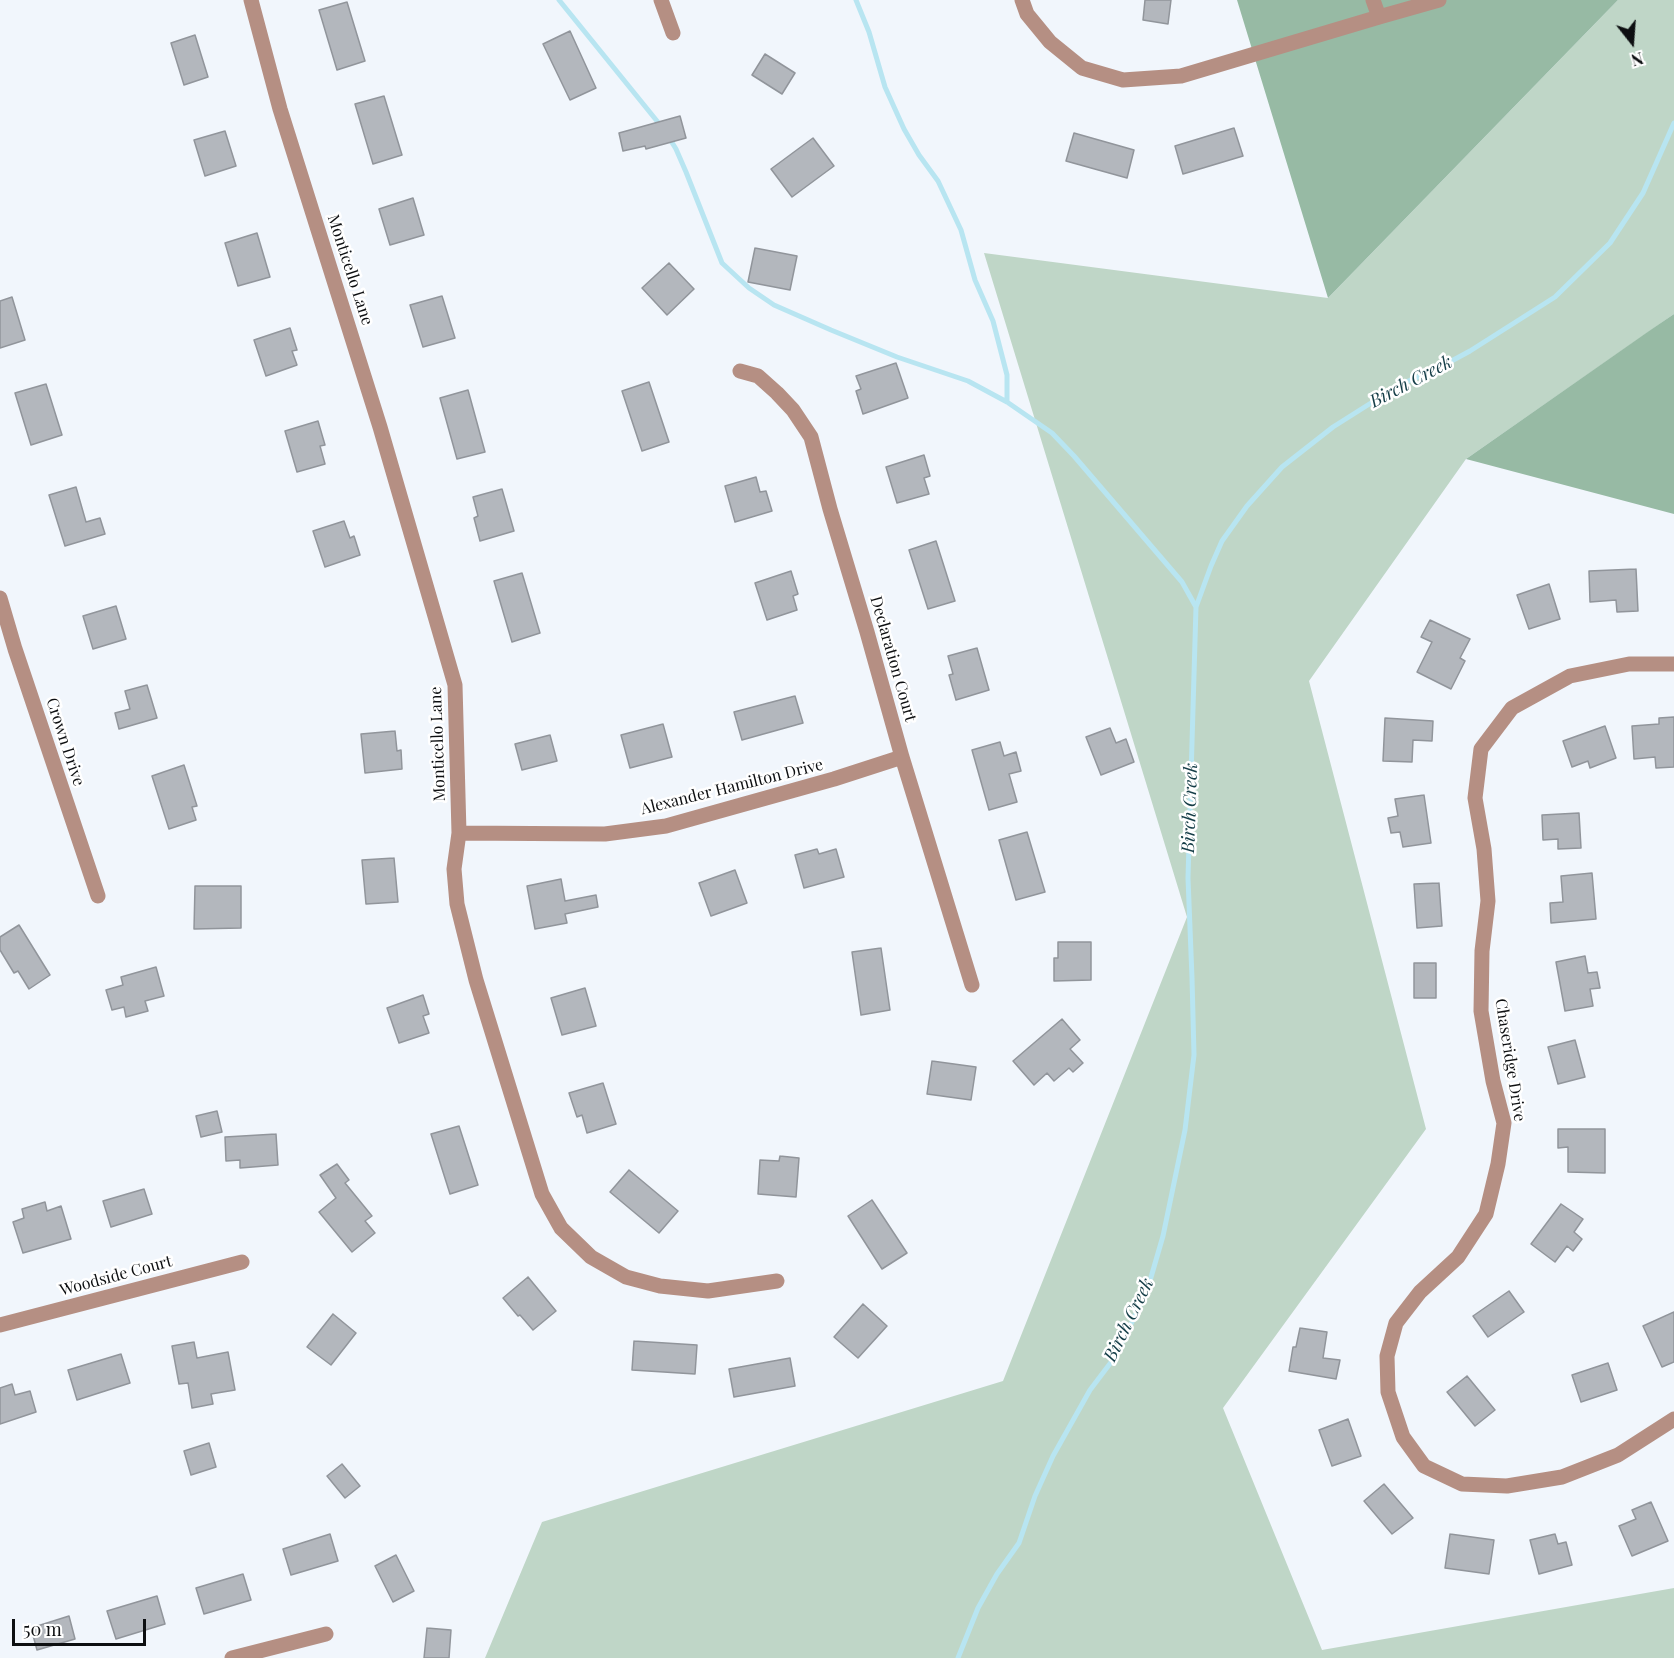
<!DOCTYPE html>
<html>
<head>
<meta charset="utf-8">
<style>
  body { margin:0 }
  #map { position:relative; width:1674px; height:1658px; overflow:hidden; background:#f1f6fc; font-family:"Playfair Display",serif }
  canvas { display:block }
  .north { position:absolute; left:1602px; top:12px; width:60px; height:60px; -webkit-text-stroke:4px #fff; paint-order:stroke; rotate:163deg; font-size:16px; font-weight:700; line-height:24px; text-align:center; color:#0d0f11 }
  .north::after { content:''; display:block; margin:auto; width:21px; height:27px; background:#0d0f11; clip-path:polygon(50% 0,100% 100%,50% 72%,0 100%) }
  .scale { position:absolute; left:12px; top:1619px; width:134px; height:27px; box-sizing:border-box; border:3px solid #0d0f11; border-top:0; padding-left:8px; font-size:18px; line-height:21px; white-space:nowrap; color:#0d0f11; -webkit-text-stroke:4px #fff; paint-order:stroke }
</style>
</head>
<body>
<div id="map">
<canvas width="1674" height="1658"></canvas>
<div class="north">N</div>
<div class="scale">50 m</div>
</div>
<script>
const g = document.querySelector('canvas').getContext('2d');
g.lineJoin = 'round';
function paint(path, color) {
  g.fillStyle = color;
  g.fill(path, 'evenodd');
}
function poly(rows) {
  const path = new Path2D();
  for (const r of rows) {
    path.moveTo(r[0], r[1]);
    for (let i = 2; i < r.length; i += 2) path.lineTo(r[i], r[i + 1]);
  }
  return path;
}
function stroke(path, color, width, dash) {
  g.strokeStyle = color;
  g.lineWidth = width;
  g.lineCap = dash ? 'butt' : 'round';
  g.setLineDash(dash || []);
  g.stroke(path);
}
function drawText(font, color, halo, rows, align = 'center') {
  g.font = font + ' "Playfair Display",serif';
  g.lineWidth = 5;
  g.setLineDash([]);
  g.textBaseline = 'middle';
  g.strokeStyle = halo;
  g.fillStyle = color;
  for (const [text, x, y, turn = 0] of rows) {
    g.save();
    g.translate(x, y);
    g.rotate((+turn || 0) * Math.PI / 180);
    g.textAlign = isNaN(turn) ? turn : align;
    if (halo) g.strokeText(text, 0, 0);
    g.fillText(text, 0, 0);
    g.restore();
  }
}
const green = poly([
  [1618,0,1674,0,1674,314,1466,459,1309,681,1426,1129,1223,1408,1322,1650,1674,1588,1674,1658,485,1658,542,1522,1003,1381,1187,917,984,253,1328,298]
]);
const forest = poly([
  [1237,0,1618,0,1328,298],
  [1674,314,1674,514,1466,459,1649,331]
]);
const stream = poly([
  [559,0,661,126],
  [856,0,869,32,885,87,904,129,919,155,938,181,961,230,975,280,993,321,1007,375,1007,402],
  [668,136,676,149,686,172,722,263,749,288,774,305,831,330,897,357,968,381,1007,402,1052,433,1074,456,1182,582,1196,607],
  [958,1658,978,1608,997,1574,1019,1543,1035,1496,1053,1456,1090,1390,1115,1357,1147,1291,1163,1236,1185,1130,1194,1055,1192,978,1188,878,1196,607,1211,566,1222,541,1247,506,1282,467,1333,427,1401,384,1433,371,1470,351,1555,297,1610,243,1643,193,1674,123]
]);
const building = poly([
  [1145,0,1171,0,1168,24,1143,20,1145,0],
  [347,2,365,61,337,70,319,10,347,2],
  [570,31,596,88,570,100,543,44,570,31],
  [195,35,208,77,184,85,171,43,195,35],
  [765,54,795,73,782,94,752,75,765,54],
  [384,96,402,155,373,164,355,104,384,96],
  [680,116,686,138,646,149,645,146,623,151,619,133,680,116],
  [1234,128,1243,156,1183,174,1175,146,1234,128],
  [225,131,236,166,205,176,194,140,225,131],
  [1074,133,1134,150,1127,178,1066,161,1074,133],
  [813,138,834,166,792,197,771,169,813,138],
  [413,198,424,235,390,245,379,209,413,198],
  [257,233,270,277,238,286,225,243,257,233],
  [755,248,797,256,790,290,748,282,755,248],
  [669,263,694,289,667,315,642,288,669,263],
  [442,296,455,338,423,347,410,305,442,296],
  [12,297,25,340,0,348,0,301,12,297],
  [290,328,297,350,292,351,297,365,266,376,254,340,290,328],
  [896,363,908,398,863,414,856,391,861,389,856,376,896,363],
  [649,382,669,442,642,451,622,391,649,382],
  [46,384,62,435,31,445,15,393,46,384],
  [468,390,485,452,457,459,440,398,468,390],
  [318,421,325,445,320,446,325,464,297,472,285,431,318,421],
  [924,455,930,476,924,478,929,494,897,503,886,467,924,455],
  [756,477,760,492,766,491,772,511,735,522,725,486,756,477],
  [76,487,86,522,100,518,105,534,65,546,49,495,76,487],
  [502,489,514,531,480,541,474,518,478,516,473,497,502,489],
  [344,521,350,538,354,536,360,555,325,567,313,531,344,521],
  [936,541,955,601,928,609,909,550,936,541],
  [1636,569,1638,611,1617,612,1616,600,1590,602,1589,571,1636,569],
  [791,571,798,594,793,596,797,610,767,620,755,583,791,571],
  [522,573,540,633,512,642,494,581,522,573],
  [1549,584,1560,619,1529,629,1517,595,1549,584],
  [116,606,126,639,93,649,83,616,116,606],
  [1430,620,1470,639,1460,658,1465,661,1451,689,1417,672,1432,642,1421,637,1430,620],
  [977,648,989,690,956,700,949,675,953,674,948,656,977,648],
  [147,685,157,718,119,729,115,713,130,709,125,691,147,685],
  [795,696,803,723,742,740,734,712,795,696],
  [1674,717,1674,767,1656,768,1655,757,1634,759,1632,726,1659,724,1659,718,1674,717],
  [1385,718,1433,721,1432,741,1413,740,1412,762,1383,761,1385,718],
  [663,724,672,757,630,768,621,735,663,724],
  [1605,726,1616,758,1590,768,1588,761,1572,767,1563,741,1605,726],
  [1110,728,1116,743,1126,739,1134,762,1101,775,1086,737,1110,728],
  [395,731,397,751,401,750,402,769,365,773,361,734,395,731],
  [550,735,557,761,522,770,515,744,550,735],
  [1000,742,1004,756,1016,752,1021,771,1009,774,1017,802,989,810,972,750,1000,742],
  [184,765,197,806,192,807,196,820,169,829,152,776,184,765],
  [1424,795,1431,843,1403,847,1400,832,1391,833,1388,818,1398,816,1395,799,1424,795],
  [1579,813,1581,848,1558,849,1558,839,1543,840,1542,815,1579,813],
  [1027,832,1045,892,1016,900,999,840,1027,832],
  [817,849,819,854,836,849,844,877,804,888,795,855,817,849],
  [394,858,398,902,366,904,362,860,394,858],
  [735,870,747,903,711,916,699,883,735,870],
  [1592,873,1596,919,1551,923,1550,903,1563,902,1561,876,1592,873],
  [561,879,565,901,596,895,598,907,565,914,567,923,535,929,527,886,561,879],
  [1439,883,1442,926,1417,928,1414,884,1439,883],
  [195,886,241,886,241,928,194,929,195,886],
  [19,925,50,975,29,989,18,971,14,973,0,950,0,937,19,925],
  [1058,942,1091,942,1091,980,1054,981,1054,958,1058,958,1058,942],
  [881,948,890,1010,861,1015,852,952,881,948],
  [1585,956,1588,973,1597,972,1600,988,1590,989,1593,1006,1565,1011,1556,962,1585,956],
  [1414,963,1436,963,1436,998,1414,998,1414,963],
  [156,967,164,996,145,1001,148,1011,126,1017,124,1007,112,1010,106,990,123,985,121,977,156,967],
  [585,988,596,1026,562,1035,551,998,585,988],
  [423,995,429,1014,423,1016,429,1033,399,1043,387,1008,423,995],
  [1062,1019,1080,1040,1070,1049,1083,1063,1073,1072,1069,1068,1054,1081,1047,1073,1034,1085,1013,1061,1062,1019],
  [1575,1040,1585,1077,1558,1084,1548,1047,1575,1040],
  [932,1061,976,1067,971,1100,927,1094,932,1061],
  [603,1083,616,1124,587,1133,582,1115,577,1117,569,1093,603,1083],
  [217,1111,222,1132,201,1137,196,1116,217,1111],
  [459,1126,478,1185,450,1194,431,1134,459,1126],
  [1558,1129,1605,1129,1605,1173,1568,1172,1568,1147,1558,1148,1558,1129],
  [276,1134,278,1165,240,1168,240,1160,226,1161,225,1137,276,1134],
  [780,1156,799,1158,796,1197,758,1194,760,1160,779,1161,780,1156],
  [337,1164,349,1180,345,1183,372,1216,365,1221,375,1233,352,1252,319,1212,336,1198,320,1175,337,1164],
  [629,1170,678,1211,659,1233,610,1192,629,1170],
  [144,1189,152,1214,111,1227,103,1201,144,1189],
  [872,1200,907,1253,882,1269,848,1216,872,1200],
  [45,1202,47,1211,61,1206,71,1239,23,1253,13,1222,24,1218,22,1209,45,1202],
  [1561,1204,1583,1219,1574,1232,1582,1239,1573,1251,1567,1246,1555,1262,1531,1244,1561,1204],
  [528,1277,556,1311,533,1330,520,1315,518,1316,503,1298,528,1277],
  [1509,1291,1524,1312,1488,1337,1473,1316,1509,1291],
  [863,1304,887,1326,858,1358,834,1337,863,1304],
  [1674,1312,1674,1362,1662,1367,1643,1326,1674,1312],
  [333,1314,356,1333,331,1365,307,1347,333,1314],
  [1300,1328,1327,1332,1323,1358,1340,1360,1336,1379,1289,1371,1293,1347,1296,1347,1300,1328],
  [634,1341,697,1345,695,1374,632,1370,634,1341],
  [194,1342,197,1358,228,1352,235,1390,211,1394,213,1404,192,1408,188,1383,179,1384,172,1346,194,1342],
  [121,1354,130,1383,77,1400,68,1370,121,1354],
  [790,1358,795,1386,734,1397,729,1369,790,1358],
  [1608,1363,1617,1390,1581,1402,1572,1375,1608,1363],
  [1467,1376,1495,1410,1475,1426,1447,1392,1467,1376],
  [12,1384,15,1395,30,1391,36,1412,0,1424,0,1388,12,1384],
  [1348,1419,1361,1456,1332,1466,1319,1430,1348,1419],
  [209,1443,216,1467,191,1475,184,1451,209,1443],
  [342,1464,360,1486,345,1498,327,1476,342,1464],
  [1384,1484,1413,1518,1392,1534,1364,1501,1384,1484],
  [1651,1502,1668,1541,1632,1556,1619,1526,1636,1519,1632,1510,1651,1502],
  [330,1534,338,1561,291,1575,283,1549,330,1534],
  [1450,1534,1494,1540,1489,1574,1445,1568,1450,1534],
  [1555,1534,1558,1544,1566,1542,1572,1565,1539,1574,1530,1540,1555,1534],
  [396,1555,414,1591,393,1602,375,1566,396,1555],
  [243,1574,251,1600,204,1614,196,1588,243,1574],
  [157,1596,165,1624,116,1639,107,1611,157,1596],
  [69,1616,75,1639,37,1650,31,1628,69,1616],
  [427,1628,451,1630,449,1658,424,1658,427,1628]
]);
const minor = poly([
  [251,0,280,109,380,427,455,685,459,833,454,869,457,904,476,980,542,1194,561,1228,591,1257,626,1277,660,1286,708,1291,777,1281],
  [661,0,673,33],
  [1022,0,1027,14,1050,42,1082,68,1123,80,1181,76,1379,17],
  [1373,0,1379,17,1439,0],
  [740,371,758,376,777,393,793,410,811,437,830,509,867,632,902,757,972,985],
  [0,598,15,649,98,896],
  [1674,664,1629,664,1570,676,1512,708,1481,749,1475,798,1484,849,1488,901,1482,951,1481,1011,1493,1081,1504,1123,1498,1164,1486,1214,1458,1257,1420,1292,1396,1323,1387,1356,1388,1392,1403,1437,1424,1466,1462,1484,1507,1486,1562,1477,1618,1455,1674,1419],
  [459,833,605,834,666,826,834,779,902,757],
  [0,1325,242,1262],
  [232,1658,326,1634]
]);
const streetNames = [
  ["Monticello Lane",350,270,72],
  ["Declaration Court",893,659,74],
  ["Crown Drive",65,742,72],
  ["Monticello Lane",438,744,-92],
  ["Alexander Hamilton Drive",732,787,-14],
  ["Chaseridge Drive",1510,1060,81],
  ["Woodside Court",116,1276,-15]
];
const waterNames = [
  ["Birch Creek",1411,382,-28],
  ["Birch Creek",1190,808,-88],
  ["Birch Creek",1129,1320,-64]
];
paint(green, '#bfd6c7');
paint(forest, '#97baa4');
stroke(stream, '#b8e5f1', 5);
paint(building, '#b3b7bd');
stroke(building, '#91959b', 1.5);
stroke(minor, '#b58f83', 15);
drawText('16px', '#0d0f11', '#fff', streetNames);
drawText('italic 18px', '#143d47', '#fff', waterNames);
</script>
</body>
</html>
